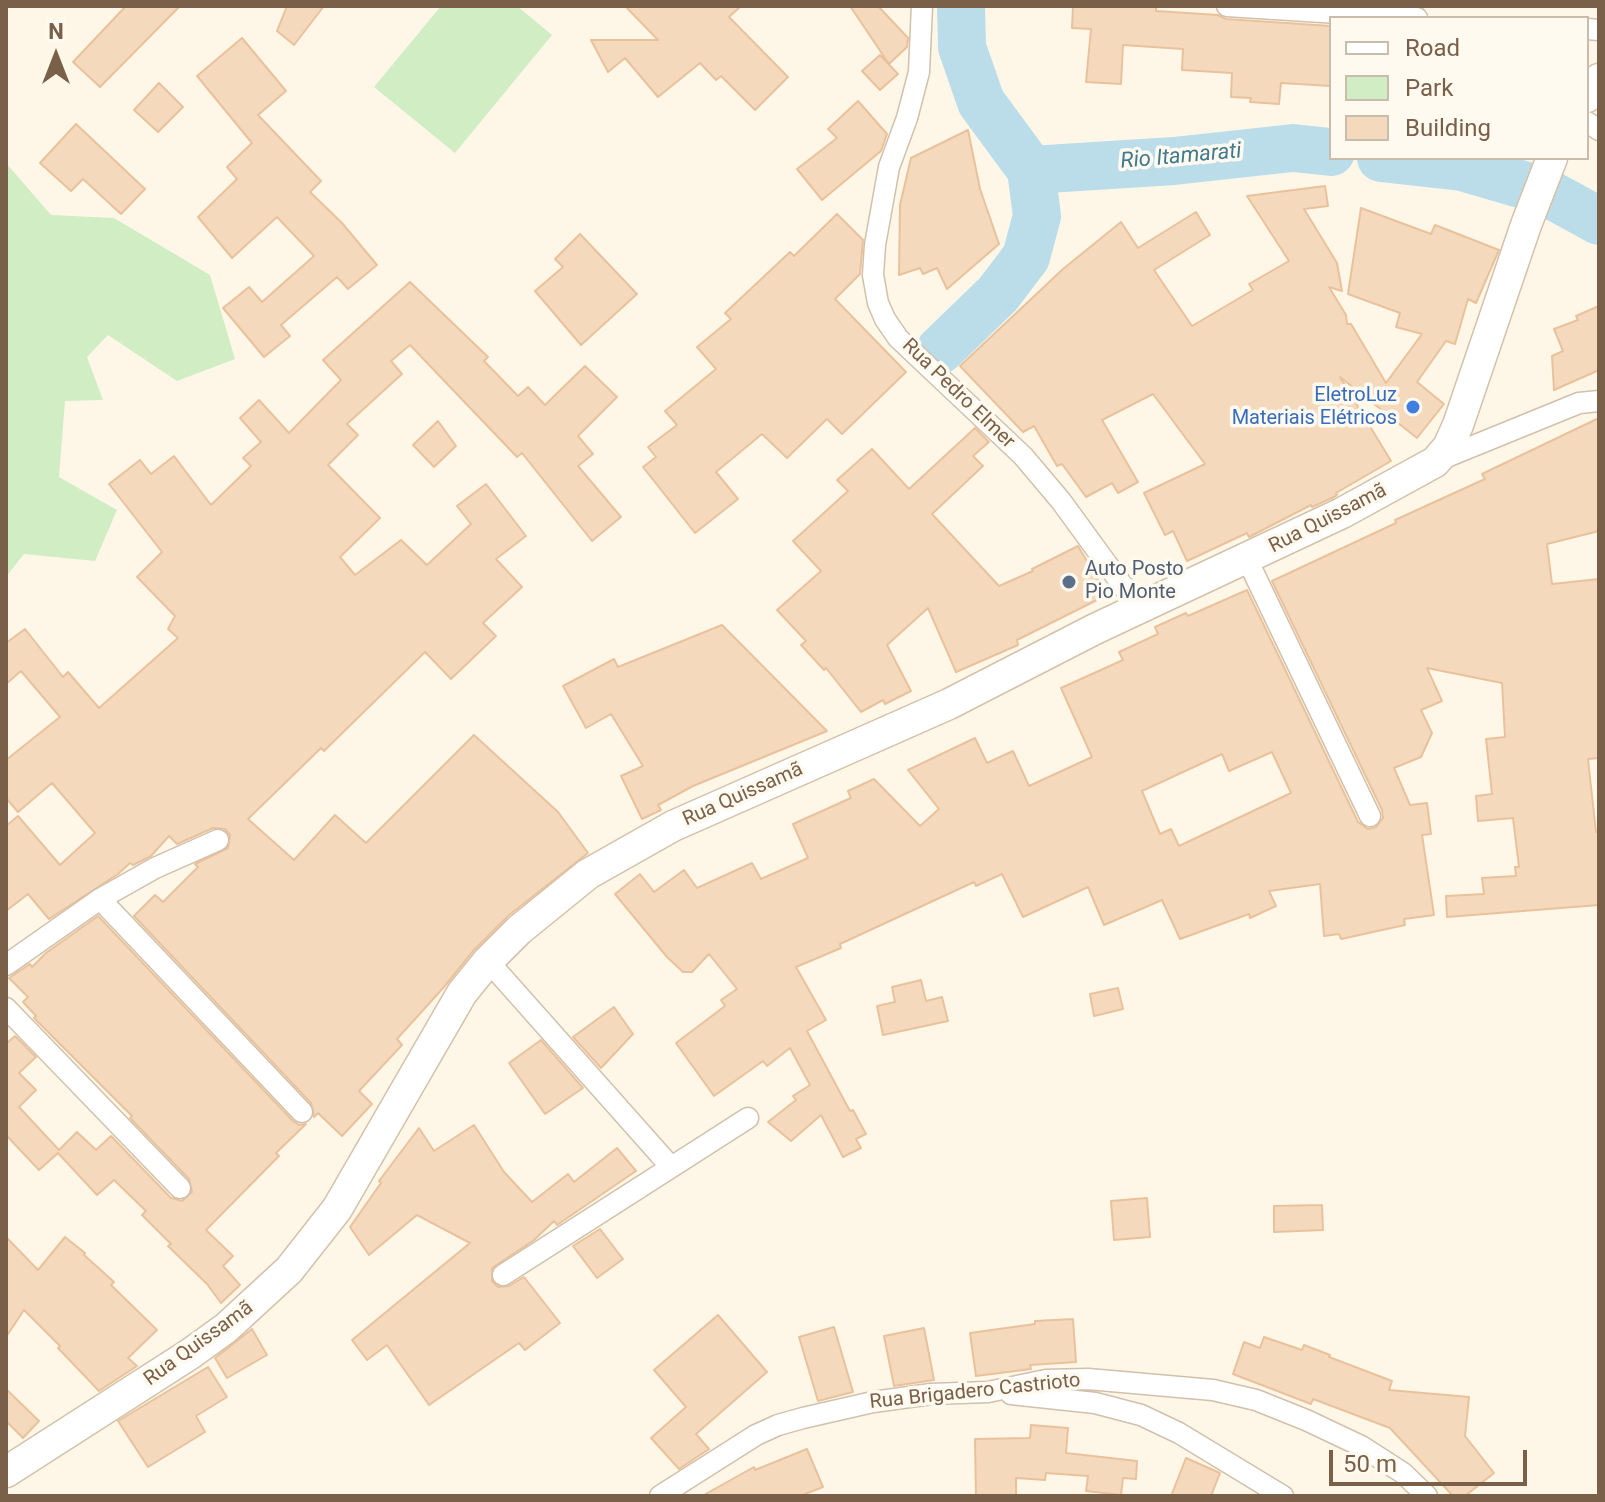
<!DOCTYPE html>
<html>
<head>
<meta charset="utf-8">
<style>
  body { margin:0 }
  #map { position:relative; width:1605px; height:1502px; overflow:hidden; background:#fef7e7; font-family:Roboto,sans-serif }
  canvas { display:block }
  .frame { position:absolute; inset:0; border:8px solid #7a6049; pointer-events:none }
  .legend { position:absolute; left:1329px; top:16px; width:260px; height:144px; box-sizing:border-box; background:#fffaef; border:2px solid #cabcad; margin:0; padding:10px 14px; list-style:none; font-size:24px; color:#7a6049 }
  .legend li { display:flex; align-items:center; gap:16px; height:40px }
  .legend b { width:40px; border:2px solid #cabcad }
  .north { position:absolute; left:16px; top:16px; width:80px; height:80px; -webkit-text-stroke:6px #fffaef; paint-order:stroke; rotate:0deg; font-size:22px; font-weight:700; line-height:32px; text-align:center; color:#7a6049 }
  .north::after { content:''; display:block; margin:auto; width:28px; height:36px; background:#7a6049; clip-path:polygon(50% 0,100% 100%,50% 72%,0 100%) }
  .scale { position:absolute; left:1329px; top:1450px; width:198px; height:36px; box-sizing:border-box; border:4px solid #7a6049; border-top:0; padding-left:10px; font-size:24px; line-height:28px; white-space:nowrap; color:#7a6049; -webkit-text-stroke:6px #fffaef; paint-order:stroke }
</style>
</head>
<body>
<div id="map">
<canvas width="1605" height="1502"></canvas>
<div class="frame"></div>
<ul class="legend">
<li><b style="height:10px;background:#fff"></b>Road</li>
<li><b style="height:22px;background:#d0edc4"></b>Park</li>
<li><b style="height:22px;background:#f5d9bd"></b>Building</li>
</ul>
<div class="north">N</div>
<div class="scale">50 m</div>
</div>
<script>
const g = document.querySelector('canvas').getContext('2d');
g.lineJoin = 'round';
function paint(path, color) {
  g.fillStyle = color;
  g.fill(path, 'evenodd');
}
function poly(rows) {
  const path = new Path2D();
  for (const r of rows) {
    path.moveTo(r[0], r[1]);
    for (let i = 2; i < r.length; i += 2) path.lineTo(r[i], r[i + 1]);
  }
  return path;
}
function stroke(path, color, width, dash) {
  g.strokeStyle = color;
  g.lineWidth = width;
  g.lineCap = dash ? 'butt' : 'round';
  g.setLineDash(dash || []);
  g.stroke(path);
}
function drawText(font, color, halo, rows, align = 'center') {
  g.font = font + ' Roboto,sans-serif';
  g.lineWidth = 7;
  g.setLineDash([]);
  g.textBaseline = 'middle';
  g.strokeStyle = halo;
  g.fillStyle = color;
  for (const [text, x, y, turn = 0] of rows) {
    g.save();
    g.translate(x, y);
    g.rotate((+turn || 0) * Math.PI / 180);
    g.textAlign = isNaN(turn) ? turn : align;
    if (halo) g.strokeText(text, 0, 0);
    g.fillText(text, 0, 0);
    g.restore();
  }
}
const green = poly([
  [441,6,517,6,552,35,455,153,374,87],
  [6,163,51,215,114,218,210,275,235,359,177,381,108,335,87,357,103,400,65,401,59,477,117,510,95,561,24,554,6,577]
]);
const river = poly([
  [961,6,962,47,981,102,1031,170,1174,161,1293,148,1331,152],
  [1381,158,1462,167,1544,191,1599,221],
  [940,350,998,294,1026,257,1037,216,1031,170]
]);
const building = poly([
  [126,6,180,6,100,87,73,62,126,6],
  [287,6,324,6,294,45,277,31,287,6],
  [625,6,741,6,729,17,788,77,755,110,721,76,716,80,700,63,658,97,625,58,608,72,591,40,658,40,625,6],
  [850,6,878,6,908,38,907,47,889,64,850,6],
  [1073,6,1156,6,1156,11,1218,15,1226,19,1331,26,1331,86,1281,83,1279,104,1250,102,1251,98,1231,97,1232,73,1182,70,1183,49,1123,45,1121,84,1086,82,1091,29,1072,28,1073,6],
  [242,38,286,91,258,115,321,181,310,192,342,223,377,265,348,289,337,277,281,325,290,336,264,357,223,308,249,287,262,302,314,256,277,217,232,258,198,217,237,179,227,167,252,143,197,76,242,38],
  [880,55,898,74,880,90,862,71,880,55],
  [159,83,183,107,158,132,134,110,159,83],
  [858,101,887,134,881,151,822,200,797,169,837,138,828,129,858,101],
  [76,124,145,189,121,214,83,179,71,191,40,163,76,124],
  [968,130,980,189,999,244,947,289,937,268,923,274,920,268,899,275,900,205,911,158,968,130],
  [1325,186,1328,206,1304,209,1337,263,1342,291,1329,287,1346,315,1347,324,1351,324,1386,383,1422,334,1396,327,1400,313,1348,294,1361,208,1431,234,1435,225,1499,250,1476,303,1468,299,1455,344,1446,341,1417,382,1444,404,1417,438,1340,377,1391,461,1336,493,1337,495,1334,497,1312,507,1311,505,1249,537,1247,533,1187,561,1173,531,1165,535,1144,493,1205,464,1153,394,1102,420,1138,482,1118,493,1112,483,1086,497,1062,464,1057,466,1034,426,1023,432,960,366,1063,269,1121,222,1138,248,1196,212,1210,235,1154,270,1192,326,1253,290,1249,284,1289,261,1247,196,1325,186],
  [837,214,863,240,860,274,835,299,906,372,842,434,827,419,787,458,762,434,716,472,738,499,695,533,643,467,656,457,648,447,677,425,665,411,716,369,697,347,731,319,725,313,790,252,794,256,837,214],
  [580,234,637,294,581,345,535,291,563,267,555,259,580,234],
  [410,282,488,357,484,361,518,396,528,387,545,405,585,366,617,397,578,436,593,454,578,466,621,517,592,541,522,453,517,457,410,345,391,361,402,374,347,424,358,435,328,465,380,518,340,557,355,575,401,540,427,565,471,524,457,506,486,484,526,536,496,559,522,587,483,623,496,636,451,679,425,652,324,751,321,748,248,819,294,860,335,815,366,843,474,735,558,812,588,853,508,916,474,950,444,987,397,1039,402,1045,359,1091,372,1104,342,1136,318,1113,314,1117,311,1103,134,916,155,895,163,902,198,867,195,864,228,848,230,835,225,829,213,828,177,844,169,836,151,856,133,865,130,863,118,874,49,919,28,894,6,911,6,826,18,816,60,865,95,833,52,783,18,812,6,798,6,760,60,717,21,671,6,684,6,643,25,629,63,677,68,672,99,708,178,638,168,629,175,616,137,577,162,552,109,484,140,460,151,474,174,456,211,505,251,466,243,458,261,442,240,418,259,400,289,433,341,380,323,360,410,282],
  [1599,306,1599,370,1554,390,1552,356,1563,351,1554,329,1578,320,1576,316,1599,306],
  [1599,418,1599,531,1547,544,1552,584,1599,579,1599,758,1588,759,1596,832,1599,831,1599,905,1447,917,1446,896,1484,894,1482,878,1516,876,1515,867,1519,867,1513,818,1478,821,1476,796,1492,794,1486,739,1505,737,1502,683,1427,668,1442,701,1421,710,1432,733,1421,757,1394,768,1410,805,1427,803,1431,834,1422,835,1434,915,1404,919,1405,925,1341,939,1339,934,1324,936,1320,884,1269,891,1276,906,1250,918,1249,914,1180,939,1162,900,1104,925,1088,887,1023,917,1002,874,976,886,974,882,840,944,841,948,796,967,826,1020,807,1031,850,1111,853,1110,866,1134,856,1139,861,1148,843,1157,821,1115,791,1141,768,1122,796,1100,793,1096,810,1085,790,1048,767,1066,763,1061,714,1096,676,1043,725,1006,721,1000,737,989,709,954,692,972,683,972,667,957,615,894,640,874,654,892,684,870,697,888,752,863,761,879,808,858,793,824,851,798,848,791,874,779,920,826,939,809,908,770,975,738,987,763,1013,751,1029,786,1092,757,1061,688,1123,660,1119,652,1158,634,1155,627,1186,613,1188,616,1247,590,1358,822,1368,829,1376,827,1383,818,1382,810,1272,581,1396,523,1395,520,1485,479,1482,474,1599,418],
  [1272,752,1291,793,1179,846,1171,829,1160,834,1142,791,1222,754,1229,771,1272,752],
  [438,421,456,446,434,467,413,445,438,421],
  [975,428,989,442,973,456,983,466,932,514,999,586,1033,571,1032,569,1078,546,1107,595,1017,640,1018,645,956,672,928,608,887,645,911,691,885,704,883,700,861,712,826,668,824,670,801,645,806,641,777,610,821,571,793,541,848,491,837,480,872,449,909,489,975,428],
  [722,625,827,731,693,786,658,805,661,810,642,819,621,776,643,766,611,714,586,728,563,686,614,659,618,667,722,625],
  [98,916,293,1121,299,1125,306,1124,276,1153,279,1156,206,1230,233,1256,223,1266,240,1285,221,1303,207,1284,168,1246,171,1244,142,1215,146,1211,114,1180,97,1195,58,1153,39,1170,6,1135,6,1044,15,1036,36,1057,19,1073,36,1090,19,1107,59,1150,77,1132,96,1150,111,1136,171,1198,182,1201,192,1192,189,1179,130,1118,132,1116,34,1018,36,1016,23,1002,28,997,9,978,30,964,32,967,46,953,98,916],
  [921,980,926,1001,942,997,948,1021,883,1035,877,1006,895,1002,892,987,921,980],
  [1118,988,1123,1009,1094,1016,1090,994,1118,988],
  [614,1007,633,1034,601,1068,573,1037,614,1007],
  [541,1040,583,1088,545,1114,509,1063,541,1040],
  [474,1125,504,1172,532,1202,568,1174,574,1182,617,1148,636,1171,557,1225,554,1221,534,1240,492,1268,492,1281,498,1287,509,1286,524,1277,560,1323,525,1350,519,1343,429,1405,387,1345,367,1360,352,1340,470,1243,417,1215,369,1255,350,1227,381,1183,379,1181,419,1128,434,1151,474,1125],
  [1147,1198,1150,1237,1114,1240,1111,1201,1147,1198],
  [1322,1205,1323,1230,1274,1232,1274,1206,1322,1205],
  [600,1229,623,1259,597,1278,573,1246,600,1229],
  [6,1237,38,1270,65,1237,85,1253,84,1255,114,1282,111,1285,157,1330,128,1358,137,1366,99,1391,58,1348,60,1346,24,1310,6,1337,6,1237],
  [718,1315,767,1372,696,1434,709,1449,679,1469,651,1438,686,1407,654,1370,718,1315],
  [1073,1319,1076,1362,1030,1365,1031,1369,976,1376,970,1333,1035,1324,1035,1321,1073,1319],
  [834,1327,853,1392,818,1401,799,1337,834,1327],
  [924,1328,934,1380,894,1386,884,1336,924,1328],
  [252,1329,267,1355,227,1378,215,1358,252,1329],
  [1264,1337,1302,1350,1304,1345,1330,1355,1329,1357,1392,1381,1389,1390,1469,1397,1465,1436,1494,1473,1465,1496,1453,1496,1390,1428,1313,1399,1311,1404,1233,1374,1244,1342,1260,1348,1264,1337],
  [208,1367,227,1397,196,1416,205,1432,148,1467,118,1421,208,1367],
  [6,1389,39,1421,23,1438,6,1421,6,1389],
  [1031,1425,1068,1428,1066,1453,1137,1461,1136,1479,1123,1478,1121,1495,1086,1491,1088,1476,1046,1473,1045,1480,1016,1478,1016,1496,976,1496,975,1439,1030,1438,1031,1425],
  [807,1449,823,1487,800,1496,702,1496,754,1467,755,1470,807,1449],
  [1186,1458,1220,1473,1211,1496,1171,1496,1186,1458]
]);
const street = poly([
  [922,6,919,72,907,118,889,167,875,245,873,275,878,303,885,319,898,338,1023,456,1061,501,1139,608],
  [1227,6,1417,18],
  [1587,29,1599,30],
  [1587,122,1599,130],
  [1439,460,1579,403,1599,401],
  [1247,559,1370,816],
  [100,899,302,1112],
  [488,961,671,1167],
  [6,965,100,899,155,868,218,840],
  [6,1008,180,1188],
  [503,1275,748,1118],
  [1011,1394,1095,1403,1141,1415,1179,1433,1283,1496],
  [660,1496,756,1435,778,1425,803,1418,873,1402,931,1394,988,1392,1046,1380,1088,1379,1213,1390,1256,1400,1306,1420,1361,1446,1403,1473,1427,1496]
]);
const secondary = poly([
  [1587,97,1599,79],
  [6,1472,190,1354,226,1328,289,1270,337,1209,462,993,488,961,519,930,588,874,673,826,949,704,1095,629,1342,513,1435,462,1448,447,1458,425,1526,225,1552,158]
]);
const markers = [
  [1413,407,8,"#3f7fe0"],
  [1069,582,8,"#5c6f8a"]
];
const streetNames = [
  ["Rua Pedro Elmer",958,394,44],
  ["Rua Quissamã",1328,519,-27],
  ["Rua Quissamã",743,795,-24],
  ["Rua Quissamã",199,1344,-36],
  ["Rua Brigadero Castrioto",975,1392,-6]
];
const shopNames = [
  ["EletroLuz",1397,396],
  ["Materiais Elétricos",1397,419]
];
const serviceNames = [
  ["Auto Posto",1085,570],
  ["Pio Monte",1085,593]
];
const waterNames = [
  ["Rio Itamarati",1181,157,-5]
];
paint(green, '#d0edc4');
stroke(river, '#badde9', 48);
paint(building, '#f5d9bd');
stroke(building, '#e9c29c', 2);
stroke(street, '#d1c0ac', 23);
stroke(secondary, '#d4c1a9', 33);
stroke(street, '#fff', 20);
stroke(secondary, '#fff', 30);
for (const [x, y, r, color] of markers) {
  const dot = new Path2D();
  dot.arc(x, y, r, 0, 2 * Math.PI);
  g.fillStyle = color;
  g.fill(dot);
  stroke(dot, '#fffaef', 3);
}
drawText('20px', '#7a6049', '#fffaef', streetNames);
drawText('20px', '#366cbe', '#fffaef', shopNames, 'right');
drawText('20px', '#4e5e75', '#fffaef', serviceNames, 'left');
drawText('italic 22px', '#417a8f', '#fffaef', waterNames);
</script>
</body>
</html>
